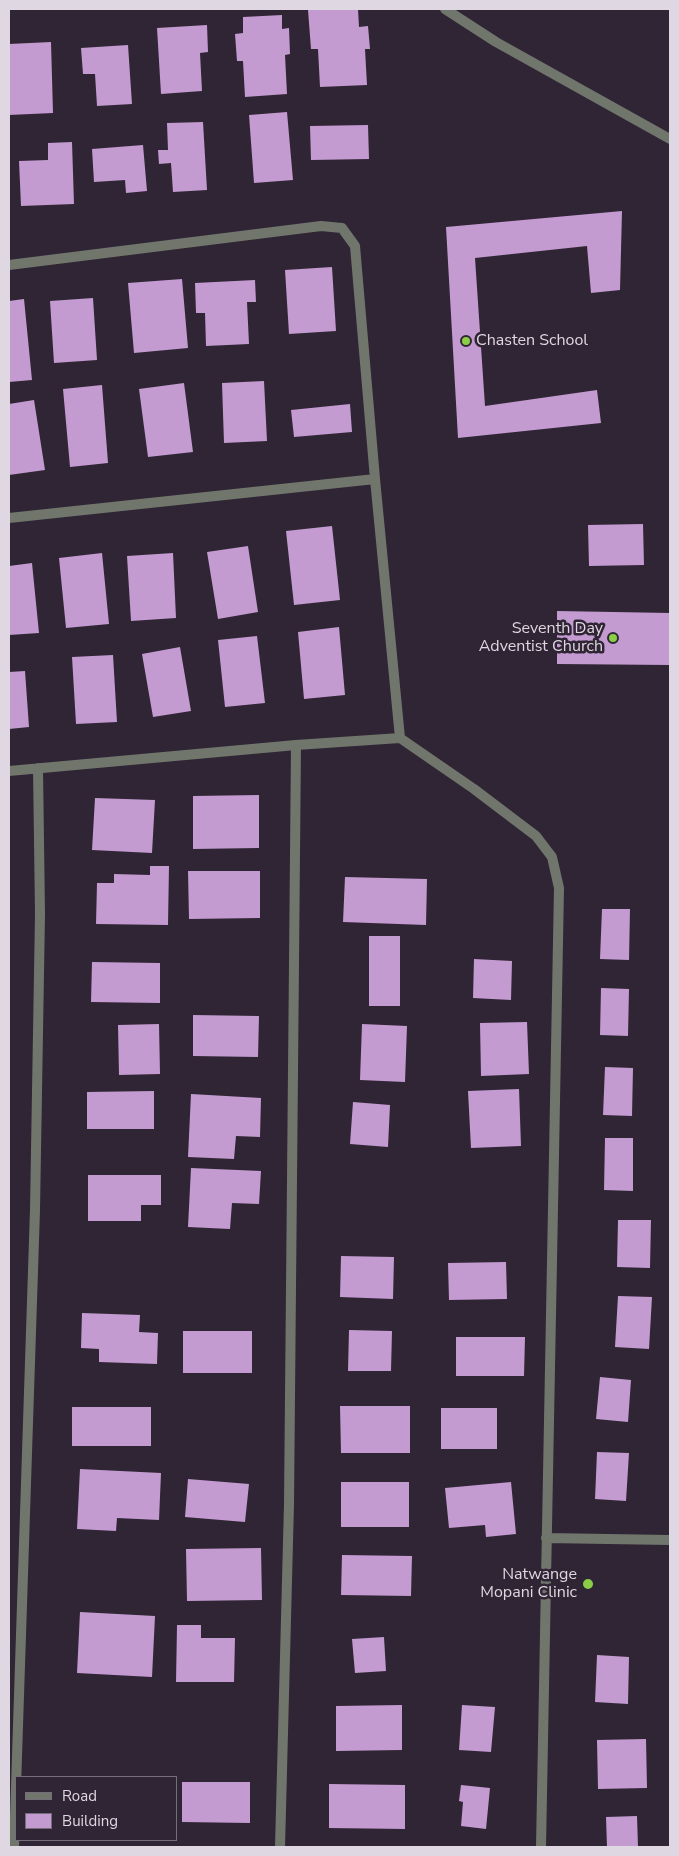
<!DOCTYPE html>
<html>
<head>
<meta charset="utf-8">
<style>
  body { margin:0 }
  #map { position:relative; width:679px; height:1856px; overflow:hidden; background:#302534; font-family:"Nunito Sans",sans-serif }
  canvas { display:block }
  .frame { position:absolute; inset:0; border:10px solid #dfd8e2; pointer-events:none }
  .legend { position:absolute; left:15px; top:1776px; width:162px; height:65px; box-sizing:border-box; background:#302534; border:1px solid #766d7a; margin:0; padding:6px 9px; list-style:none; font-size:15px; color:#dfd8e2 }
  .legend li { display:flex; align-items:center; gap:10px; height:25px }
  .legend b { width:25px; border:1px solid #766d7a }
</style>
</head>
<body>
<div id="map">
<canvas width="679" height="1856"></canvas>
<div class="frame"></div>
<ul class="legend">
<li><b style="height:6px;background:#71766d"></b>Road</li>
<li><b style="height:14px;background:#c39bd1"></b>Building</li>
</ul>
</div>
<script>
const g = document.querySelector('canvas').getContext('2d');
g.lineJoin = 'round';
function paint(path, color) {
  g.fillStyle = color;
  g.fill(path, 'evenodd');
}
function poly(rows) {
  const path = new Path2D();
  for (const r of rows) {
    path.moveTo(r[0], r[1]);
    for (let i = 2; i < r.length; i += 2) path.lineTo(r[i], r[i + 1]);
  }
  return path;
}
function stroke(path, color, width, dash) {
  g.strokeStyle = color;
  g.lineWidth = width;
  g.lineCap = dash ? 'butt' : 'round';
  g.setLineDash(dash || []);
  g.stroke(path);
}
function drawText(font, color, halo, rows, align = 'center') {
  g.font = font + ' "Nunito Sans",sans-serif';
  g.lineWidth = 5;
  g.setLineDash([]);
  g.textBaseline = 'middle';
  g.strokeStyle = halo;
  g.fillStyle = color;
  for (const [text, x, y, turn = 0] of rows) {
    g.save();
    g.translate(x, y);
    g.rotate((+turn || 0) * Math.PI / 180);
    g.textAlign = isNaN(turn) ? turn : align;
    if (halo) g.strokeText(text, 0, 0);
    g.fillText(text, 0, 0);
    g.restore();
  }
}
const building = poly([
  [358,9,359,27,368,26,370,49,365,49,367,85,320,87,318,49,311,49,308,10],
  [282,15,282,29,289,28,290,54,285,55,287,94,245,97,243,61,237,61,235,34,243,33,243,17],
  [207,25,208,52,200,53,202,91,161,94,157,28],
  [51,42,53,113,9,115,9,44],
  [128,45,132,104,97,106,95,74,83,74,81,48],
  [287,112,293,180,254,183,249,115],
  [203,122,207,190,173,192,171,163,159,164,158,150,168,150,167,123],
  [368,125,369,159,311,160,310,126],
  [72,142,74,204,21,206,19,161,48,160,48,143],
  [143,145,147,191,126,193,125,180,94,182,92,149],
  [622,211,620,290,591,293,587,246,475,258,485,406,597,390,601,423,458,438,446,227],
  [332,267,336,331,289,334,285,270],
  [182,279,188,348,134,353,128,283],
  [255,280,256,302,247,302,249,344,206,346,205,313,196,313,195,283],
  [93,298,97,360,54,363,50,301],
  [24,299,32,380,9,382,9,301],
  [264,381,267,441,224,443,222,383],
  [184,383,193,452,148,457,139,389],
  [102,385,108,463,70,467,63,389],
  [34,400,45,470,9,475,9,404],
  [350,404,352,432,294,437,291,410],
  [643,524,644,565,589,566,588,525],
  [332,526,340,600,294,605,286,531],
  [248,546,258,612,218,619,207,552],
  [102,553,109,624,66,628,59,558],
  [173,553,176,618,131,621,127,556],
  [32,563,39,633,9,635,9,566],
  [557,611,670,613,670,665,557,664],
  [339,627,345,695,304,699,298,632],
  [257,636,265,703,225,707,218,640],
  [180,647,191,711,153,717,142,654],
  [113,655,117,722,76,724,72,657],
  [25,671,29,727,9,729,9,672],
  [259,795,259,848,193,849,193,796],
  [95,798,155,800,152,853,92,850],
  [150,866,169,866,168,925,96,924,97,883,114,883,114,874,150,875],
  [188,871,260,871,260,918,189,919],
  [345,877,427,879,426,925,343,922],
  [602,909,630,909,629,960,600,959],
  [369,936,400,936,400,1006,369,1006],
  [474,959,512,961,511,1000,473,998],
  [92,962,160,963,160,1003,91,1002],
  [601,988,629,989,628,1036,600,1035],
  [193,1015,259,1016,258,1057,193,1056],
  [527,1022,529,1074,481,1076,480,1023],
  [159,1024,160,1074,119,1075,118,1025],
  [362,1024,407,1026,405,1082,360,1080],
  [605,1067,633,1068,632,1116,603,1115],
  [519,1089,521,1146,471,1148,468,1091],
  [154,1091,154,1129,87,1129,87,1092],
  [191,1094,261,1098,260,1137,236,1136,234,1159,188,1157],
  [353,1102,390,1105,388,1147,350,1144],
  [605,1138,633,1138,633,1191,604,1190],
  [191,1168,261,1171,259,1204,232,1203,230,1229,188,1227],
  [88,1175,161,1175,161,1205,141,1205,141,1221,88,1221],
  [618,1220,651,1220,650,1268,617,1267],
  [341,1256,394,1257,393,1299,340,1297],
  [506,1262,507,1299,449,1300,448,1263],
  [618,1296,652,1297,649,1349,615,1347],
  [82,1313,140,1315,139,1332,158,1333,157,1364,99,1362,99,1349,81,1348],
  [349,1330,392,1331,391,1371,348,1371],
  [183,1331,252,1331,252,1373,183,1373],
  [456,1337,525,1337,524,1376,456,1376],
  [600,1377,631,1380,628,1422,596,1419],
  [340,1406,410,1406,410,1453,341,1453],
  [72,1407,151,1407,151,1446,72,1446],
  [441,1408,497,1408,497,1449,441,1449],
  [597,1452,629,1453,626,1501,595,1499],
  [80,1469,161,1473,159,1520,117,1518,116,1531,77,1529],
  [188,1479,249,1484,245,1522,185,1517],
  [341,1482,409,1482,409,1527,341,1527],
  [511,1482,516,1534,486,1537,485,1525,449,1528,445,1488],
  [261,1548,262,1600,187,1601,186,1549],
  [342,1555,412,1556,411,1596,341,1595],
  [80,1612,155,1616,152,1677,77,1673],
  [177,1625,201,1625,201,1638,235,1638,234,1682,176,1682],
  [384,1637,386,1671,355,1673,352,1639],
  [597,1655,629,1657,628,1704,595,1702],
  [402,1705,402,1750,336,1751,336,1706],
  [462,1705,495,1707,491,1752,459,1750],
  [646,1739,647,1788,598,1789,597,1740],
  [182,1782,250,1782,250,1823,182,1822],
  [329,1784,405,1785,405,1829,329,1828],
  [461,1785,490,1788,486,1829,461,1826,463,1802,459,1801],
  [637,1816,638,1847,607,1847,606,1817]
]);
const street = poly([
  [445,9,496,42,670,139],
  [9,265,321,226,342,228,355,246,375,479,400,738,474,789,536,836,552,857,559,888,541,1847],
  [9,518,375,479],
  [9,771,296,745,400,738],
  [546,1538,670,1540],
  [14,1847,35,1210,40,914,38,768],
  [280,1847,289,1504,296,745]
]);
const markers = [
  [466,341,5,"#8ace48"],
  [613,638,5,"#8ace48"],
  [588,1584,6,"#8ace48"]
];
const poiNames = [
  ["Chasten School",476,341,"left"],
  ["Seventh Day",603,629],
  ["Adventist Church",603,647],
  ["Natwange",577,1575],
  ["Mopani Clinic",577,1593]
];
paint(building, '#c39bd1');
stroke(street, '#71766d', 10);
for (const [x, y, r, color] of markers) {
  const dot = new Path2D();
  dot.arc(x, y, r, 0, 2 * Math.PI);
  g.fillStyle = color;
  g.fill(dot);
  stroke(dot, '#302534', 2);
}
drawText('16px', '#dfd8e2', '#302534', poiNames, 'right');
</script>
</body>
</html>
